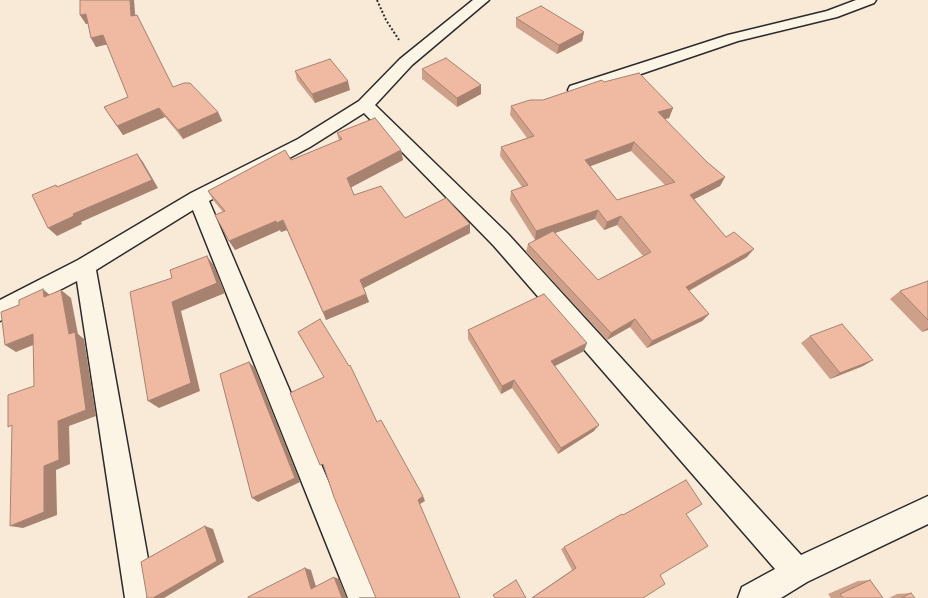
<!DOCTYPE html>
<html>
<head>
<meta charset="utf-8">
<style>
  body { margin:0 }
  canvas { display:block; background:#f9e9d7 }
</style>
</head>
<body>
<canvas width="928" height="598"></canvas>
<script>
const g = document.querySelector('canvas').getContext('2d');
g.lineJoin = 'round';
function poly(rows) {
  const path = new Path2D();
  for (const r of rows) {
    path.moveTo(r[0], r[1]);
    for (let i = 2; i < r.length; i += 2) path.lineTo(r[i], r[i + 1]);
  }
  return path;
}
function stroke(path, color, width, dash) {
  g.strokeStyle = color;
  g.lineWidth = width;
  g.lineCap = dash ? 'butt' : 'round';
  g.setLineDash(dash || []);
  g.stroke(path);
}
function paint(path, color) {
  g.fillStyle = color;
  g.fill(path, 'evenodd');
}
const path = poly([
  [377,0,386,20,399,40]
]);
const street = poly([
  [473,0,489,0,412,65,375,105,508,234,801,555,928,496,928,524,807,582,781,598,738,598,742,587,775,569,494,246,364,113,310,147,209,201,378,598,348,598,193,210,96,270,155,598,125,598,77,281,0,321,0,300,78,260,191,193,298,139,359,101,400,59,473,0],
  [856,0,876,0,874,3,837,17,738,41,582,94,576,95,570,94,568,90,570,86,728,35,827,11,856,0]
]);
const wall = poly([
  [80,15,137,15,173,87,218,112,222,121,183,139,165,117,123,135,104,107,128,97,107,44,96,47,91,38,88,24,86,24],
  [516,18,584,32,582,41,557,54,516,27],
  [422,69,481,85,481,94,457,107,422,79],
  [295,71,350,90,315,103,297,80],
  [604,82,673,108,669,118,664,119,707,162,725,177,720,186,694,199,726,237,747,257,689,291,709,314,702,321,647,348,630,327,607,340,526,252,528,244,538,239,535,240,510,200,511,191,522,187,500,156,501,147,527,138,510,115,511,106,543,100],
  [631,151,665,185,617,200,590,166],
  [595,219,604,230,617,225,643,256,598,280,555,233],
  [337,133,401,150,403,160,351,187,354,195,405,218,470,233,363,288,366,294,369,302,326,320,287,230,281,232,280,230,235,250,223,212,213,200,208,191,291,160,339,141],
  [928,281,928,330,922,332,890,299,900,291],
  [468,330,584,351,555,366,594,431,558,454,512,388,501,394,468,339],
  [810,336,873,360,863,366,830,379,801,343],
  [686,514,660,575,643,598,531,598,572,570,561,549,623,515],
  [870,580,883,598,831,598,828,594,858,581],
  [911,593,915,598,889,598,897,594]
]);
const shadedWall = poly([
  [130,0,134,0,136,25,131,16],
  [86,14,92,23,86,24,80,15],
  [584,32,582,41,557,54,559,45],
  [103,35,109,44,96,47,91,38],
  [348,81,350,90,315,103,312,94],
  [481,85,481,94,457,107,457,98],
  [159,108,165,117,123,135,117,126],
  [673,108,669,118,654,122,658,112],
  [218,112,222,121,183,139,178,130],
  [634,142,631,151,583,169,585,160],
  [401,150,403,160,350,188,347,178],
  [137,154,143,162,158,188,81,222,82,224,57,236,48,228,73,214],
  [725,177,720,186,685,204,690,195],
  [598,210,595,219,535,240,536,231],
  [621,216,617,225,604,230,607,222],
  [283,220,287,230,281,232,277,223],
  [276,221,280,230,235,250,229,241],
  [470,224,470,233,362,289,360,280],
  [754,249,747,257,681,295,686,287],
  [207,256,214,266,225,293,181,311,200,391,159,408,148,401,172,302],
  [43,289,52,297,44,297],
  [61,290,71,298,78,334,84,339,96,416,69,426,70,464,56,470,57,515,23,528,10,526,44,466,58,421,69,334],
  [366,294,369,302,326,320,323,312],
  [709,314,702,321,647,348,652,341],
  [635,319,630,327,607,340,611,333],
  [928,328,928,330,922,332],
  [33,334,43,341,16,352,5,345],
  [587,343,584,351,549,369,551,361],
  [873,360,863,366,830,379,840,373],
  [249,362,255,368,300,482,258,502,252,498],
  [514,380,512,388,501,394,502,386],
  [599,425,594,431,558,454,561,448],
  [423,496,425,501,420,504,418,500],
  [205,526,213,529,224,562,164,598,153,598],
  [305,568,311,570,317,590,311,589],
  [334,577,339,579,347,598,342,598]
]);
const building = poly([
  [80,0,130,0,131,16,137,15,173,87,184,83,190,83,218,112,178,130,159,108,117,126,104,107,128,97,103,35,91,38,86,14,80,15,80,0],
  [541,6,584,32,559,45,516,18,541,6],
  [446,58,481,85,457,98,422,69,446,58],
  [330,59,348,81,312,94,295,71,330,59],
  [639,73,673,108,658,112,707,162,725,177,690,195,726,237,734,232,754,249,686,287,709,314,652,341,635,319,611,333,528,244,553,231,598,280,651,252,621,216,607,222,598,210,536,231,511,191,528,185,501,147,534,136,511,106,530,100,543,100,602,80,604,82,639,73],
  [634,142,675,182,617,200,585,160,634,142],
  [375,118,401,150,347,178,354,195,381,186,405,218,446,198,470,224,360,280,366,294,323,312,283,220,277,223,276,221,229,241,215,215,225,211,208,191,285,150,291,160,342,139,337,133,375,118],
  [137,154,152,180,73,214,74,216,48,228,32,195,56,185,57,187,137,154],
  [207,256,217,283,172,302,191,383,148,401,130,292,172,278,170,270,207,256],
  [928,281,928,320,900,291,928,281],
  [43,289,44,297,61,290,69,334,75,332,86,410,58,421,59,460,44,466,44,512,10,526,12,425,8,427,8,395,34,386,33,334,5,345,1,312,19,305,19,300,43,289],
  [544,294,587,343,551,361,599,425,561,448,514,380,502,386,468,330,544,294],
  [320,319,349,366,350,365,377,422,381,420,423,496,418,500,460,598,359,598,376,598,334,497,323,464,320,465,290,393,324,377,298,332,320,319],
  [842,324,873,360,840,373,810,336,842,324],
  [249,362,295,478,252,498,220,374,249,362],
  [686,480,702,504,686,514,708,546,660,575,665,584,643,598,532,598,576,568,564,547,622,514,623,515,686,480],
  [205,526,217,561,153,598,146,598,147,597,141,562,205,526],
  [305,568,311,589,334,577,342,598,248,598,248,597,305,568],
  [516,580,526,598,495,598,493,595,516,580],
  [870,580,883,598,843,598,840,594,870,580],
  [911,593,915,598,901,598,911,593]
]);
stroke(street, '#2b2b2b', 3);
stroke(path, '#2b2b2b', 2, [2, 2]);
paint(street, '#fcf5e5');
paint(wall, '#cea08a');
paint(shadedWall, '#a78271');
paint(building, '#efbaa1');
stroke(building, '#a78271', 1);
</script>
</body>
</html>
